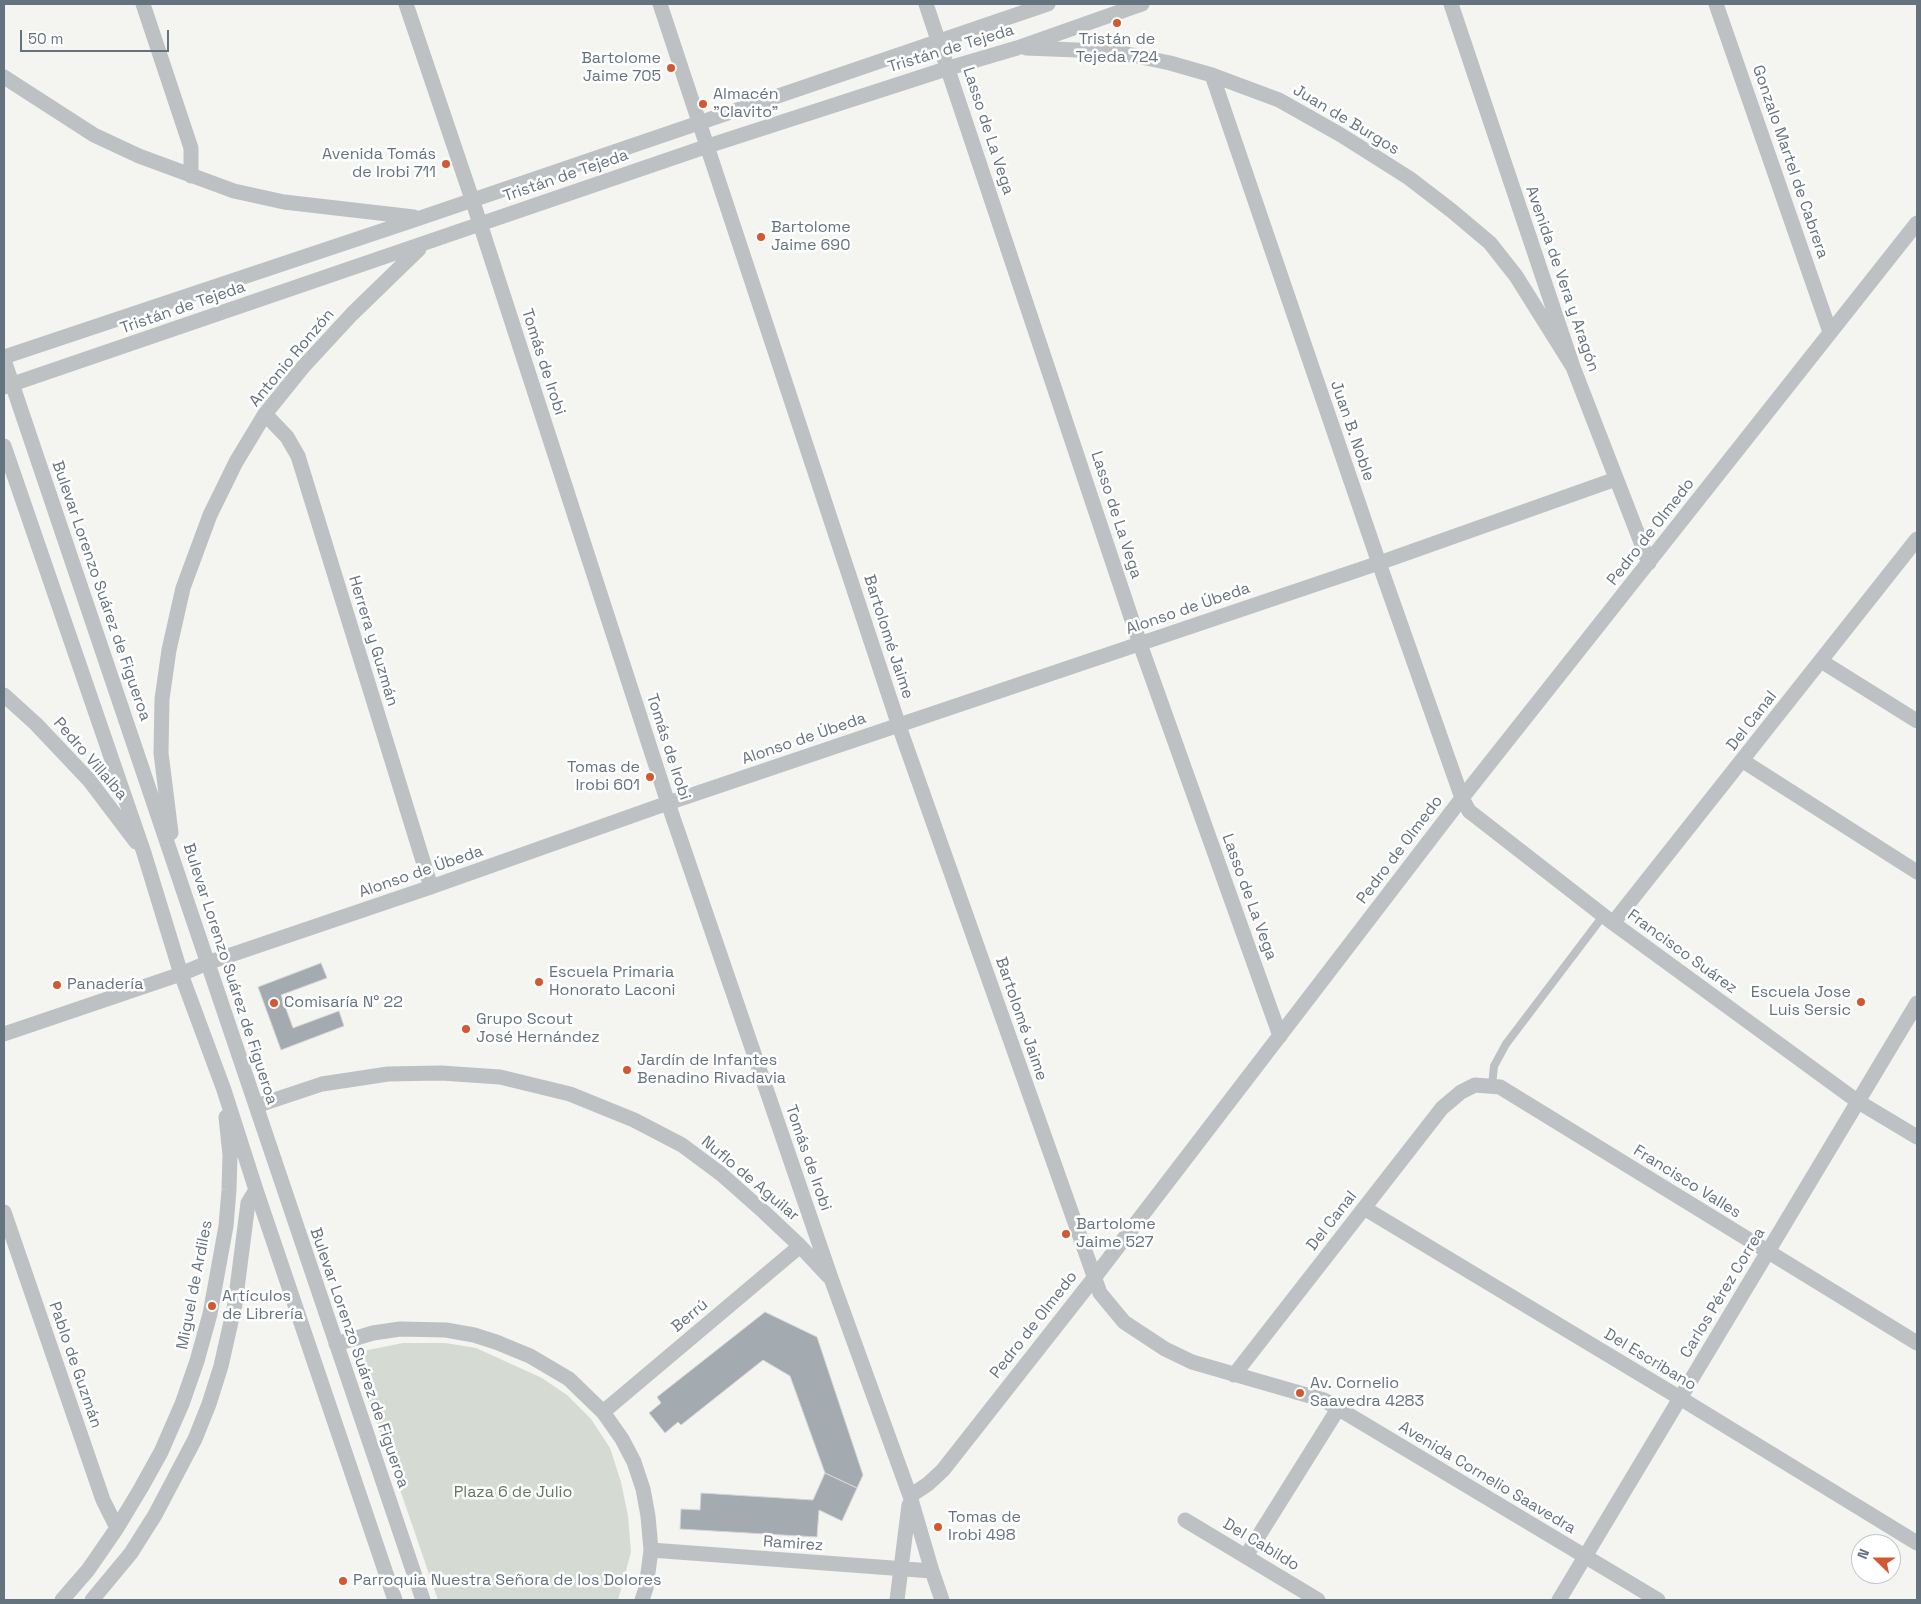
<!DOCTYPE html>
<html>
<head>
<meta charset="utf-8">
<style>
  body { margin:0 }
  #map { position:relative; width:1921px; height:1604px; overflow:hidden; background:#f4f4f0; font-family:"Space Grotesk",sans-serif }
  canvas { display:block }
  .frame { position:absolute; inset:0; border:5px solid #65737f; pointer-events:none }
  .north { position:absolute; left:1851px; top:1534px; width:50px; height:50px; box-sizing:border-box; background:#fff; border:1px solid #c1c7cc; border-radius:50%; rotate:292deg; font-size:14px; font-weight:700; line-height:20px; text-align:center; color:#65737f }
  .north::after { content:''; display:block; margin:auto; width:18px; height:22px; background:#d35831; clip-path:polygon(50% 0,100% 100%,50% 72%,0 100%) }
  .scale { position:absolute; left:20px; top:30px; width:149px; height:22px; box-sizing:border-box; border:2px solid #65737f; border-top:0; padding-left:6px; font-size:15px; line-height:18px; white-space:nowrap; color:#65737f; -webkit-text-stroke:4px #fff; paint-order:stroke }
</style>
</head>
<body>
<div id="map">
<canvas width="1921" height="1604"></canvas>
<div class="frame"></div>
<div class="north">N</div>
<div class="scale">50 m</div>
</div>
<script>
const g = document.querySelector('canvas').getContext('2d');
g.lineJoin = 'round';
function paint(path, color) {
  g.fillStyle = color;
  g.fill(path, 'evenodd');
}
function poly(rows) {
  const path = new Path2D();
  for (const r of rows) {
    path.moveTo(r[0], r[1]);
    for (let i = 2; i < r.length; i += 2) path.lineTo(r[i], r[i + 1]);
  }
  return path;
}
function stroke(path, color, width, dash) {
  g.strokeStyle = color;
  g.lineWidth = width;
  g.lineCap = dash ? 'butt' : 'round';
  g.setLineDash(dash || []);
  g.stroke(path);
}
function drawText(font, color, halo, rows, align = 'center') {
  g.font = font + ' "Space Grotesk",sans-serif';
  g.lineWidth = 5;
  g.setLineDash([]);
  g.textBaseline = 'middle';
  g.strokeStyle = halo;
  g.fillStyle = color;
  for (const [text, x, y, turn = 0] of rows) {
    g.save();
    g.translate(x, y);
    g.rotate((+turn || 0) * Math.PI / 180);
    g.textAlign = isNaN(turn) ? turn : align;
    if (halo) g.strokeText(text, 0, 0);
    g.fillText(text, 0, 0);
    g.restore();
  }
}
const green = poly([
  [403,1343,445,1343,476,1348,542,1378,567,1395,591,1419,610,1448,621,1482,628,1516,631,1552,618,1600,438,1600,353,1353]
]);
const building = poly([
  [321,963,327,978,281,995,293,1028,339,1011,344,1026,281,1050,258,987,321,963],
  [765,1312,817,1337,863,1475,857,1488,825,1473,790,1376,763,1360,681,1425,678,1422,665,1433,649,1413,661,1403,657,1397,765,1312],
  [825,1473,857,1488,842,1521,819,1510,817,1537,680,1529,681,1509,700,1510,701,1493,813,1500,825,1473]
]);
const service = poly([
  [1492,1086,1494,1066,1506,1044,1603,916]
]);
const minor = poly([
  [143,4,191,148,191,176],
  [406,4,472,199,668,803,832,1281,910,1496,932,1571,942,1600],
  [660,4,899,726,1100,1293,1124,1322,1165,1349,1192,1362,1324,1400,1658,1600],
  [926,4,1140,644,1280,1036],
  [1451,4,1573,367,1649,563],
  [1716,4,1830,332],
  [1026,48,1077,50,1127,54,1170,63,1212,75,1279,100,1341,135,1409,178,1452,211,1490,243,1516,276,1573,367],
  [1212,75,1379,563,1462,798,1469,811,1613,923,1857,1101,1917,1137],
  [4,77,94,135,139,156,234,191,284,202,414,217],
  [4,357,420,218,1048,4],
  [4,360,423,1600],
  [4,387,708,146,949,68,1017,48,1142,4],
  [265,414,287,437,298,456,431,887],
  [4,446,144,853,181,974,224,1090,256,1190,395,1600],
  [1821,661,1917,721],
  [4,695,36,724,89,780,136,842],
  [1743,761,1917,872],
  [171,833,161,753,162,699,169,650,183,588,210,515,236,462,265,414,303,367,352,314,419,249],
  [1613,923,1917,539],
  [4,1034,181,974,207,963,431,887,668,803,1379,563,1616,479],
  [256,1106,322,1084,388,1074,441,1073,500,1077,570,1094,634,1120,682,1145,721,1174,764,1212,800,1246,828,1276],
  [1364,1208,1680,1398,1917,1543],
  [4,1212,103,1500,117,1528],
  [336,1344,373,1333,400,1329,446,1330,474,1335,496,1342,530,1356,569,1379,603,1412,622,1439,634,1462,643,1489,648,1516,651,1550,646,1588,642,1600],
  [1234,1375,1442,1108,1461,1092,1475,1085,1500,1087,1917,1343],
  [603,1412,800,1246],
  [910,1496,928,1484,943,1470,1094,1278,1462,798,1917,223],
  [1185,1520,1318,1600],
  [651,1550,932,1571],
  [1246,1556,1338,1409],
  [62,1600,88,1570,117,1528,141,1488,161,1452,182,1404,197,1361,210,1314,226,1226,229,1190,230,1155,226,1117],
  [92,1600,131,1553,155,1515,195,1439,209,1404,221,1366,235,1304,248,1203,256,1190],
  [897,1600,909,1505],
  [1559,1600,1917,1003]
]);
const markers = [
  [1117,23,5,"#d35831"],
  [671,68,5,"#d35831"],
  [703,104,5,"#d35831"],
  [446,164,5,"#d35831"],
  [761,237,5,"#d35831"],
  [650,777,5,"#d35831"],
  [539,982,5,"#d35831"],
  [57,985,5,"#d35831"],
  [1861,1002,5,"#d35831"],
  [274,1003,5,"#d35831"],
  [466,1029,5,"#d35831"],
  [627,1070,5,"#d35831"],
  [1066,1234,5,"#d35831"],
  [212,1306,5,"#d35831"],
  [1300,1393,5,"#d35831"],
  [938,1527,5,"#d35831"],
  [343,1581,5,"#d35831"]
];
const poiNames = [
  ["Tristán de",1117,40,"center"],
  ["Tejeda 724",1117,58,"center"],
  ["Bartolome",661,59,"right"],
  ["Jaime 705",661,77,"right"],
  ["Almacén",713,95],
  ["\"Clavito\"",713,113],
  ["Avenida Tomás",436,155,"right"],
  ["de Irobi 711",436,173,"right"],
  ["Bartolome",771,228],
  ["Jaime 690",771,246],
  ["Tomas de",640,768,"right"],
  ["Irobi 601",640,786,"right"],
  ["Escuela Primaria",549,973],
  ["Honorato Laconi",549,991],
  ["Panadería",67,985],
  ["Escuela Jose",1851,993,"right"],
  ["Luis Sersic",1851,1011,"right"],
  ["Comisaría N° 22",284,1003],
  ["Grupo Scout",476,1020],
  ["José Hernández",476,1038],
  ["Jardín de Infantes",637,1061],
  ["Benadino Rivadavia",637,1079],
  ["Bartolome",1076,1225],
  ["Jaime 527",1076,1243],
  ["Artículos",222,1297],
  ["de Librería",222,1315],
  ["Av. Cornelio",1310,1384],
  ["Saavedra 4283",1310,1402],
  ["Tomas de",948,1518],
  ["Irobi 498",948,1536],
  ["Parroquia Nuestra Señora de los Dolores",353,1581]
];
const streetNames = [
  ["Tristán de Tejeda",951,49,-17],
  ["Juan de Burgos",1346,120,31],
  ["Lasso de La Vega",988,131,72],
  ["Gonzalo Martel de Cabrera",1790,162,71],
  ["Tristán de Tejeda",566,176,-19],
  ["Avenida de Vera y Aragón",1562,279,71],
  ["Tristán de Tejeda",183,308,-19],
  ["Antonio Ronzón",292,358,-50],
  ["Tomás de Irobi",543,362,72],
  ["Juan B. Noble",1352,431,71],
  ["Lasso de La Vega",1116,515,72],
  ["Pedro de Olmedo",1651,532,-52],
  ["Bulevar Lorenzo Suárez de Figueroa",101,591,71],
  ["Alonso de Úbeda",1188,609,-19],
  ["Bartolomé Jaime",888,637,72],
  ["Herrera y Guzmán",373,641,73],
  ["Del Canal",1752,721,-52],
  ["Alonso de Úbeda",804,739,-19],
  ["Tomás de Irobi",668,747,72],
  ["Pedro Villalba",90,759,49],
  ["Pedro de Olmedo",1400,850,-53],
  ["Alonso de Úbeda",421,872,-19],
  ["Lasso de La Vega",1249,897,70],
  ["Francisco Suárez",1682,952,36],
  ["Bulevar Lorenzo Suárez de Figueroa",230,974,72],
  ["Bartolomé Jaime",1021,1019,71],
  ["Tomás de Irobi",808,1158,71],
  ["Nuflo de Aguilar",750,1179,40],
  ["Francisco Valles",1687,1182,32],
  ["Del Canal",1332,1221,-52],
  ["Miguel de Ardiles",195,1285,-79],
  ["Carlos Pérez Correa",1723,1293,-59],
  ["Berrú",690,1316,-40],
  ["Pedro de Olmedo",1034,1325,-52],
  ["Bulevar Lorenzo Suárez de Figueroa",359,1358,71],
  ["Del Escribano",1650,1360,31],
  ["Pablo de Guzmán",75,1365,71],
  ["Avenida Cornelio Saavedra",1487,1478,31],
  ["Ramirez",793,1544,4],
  ["Del Cabildo",1261,1545,31]
];
const parkNames = [
  ["Plaza 6 de Julio",513,1493]
];
paint(green, '#d5dad2');
paint(building, '#a4abb0');
stroke(building, '#d5d5d3', 1);
stroke(service, '#bdc1c4', 8);
stroke(minor, '#bdc1c4', 15);
for (const [x, y, r, color] of markers) {
  const dot = new Path2D();
  dot.arc(x, y, r, 0, 2 * Math.PI);
  g.fillStyle = color;
  g.fill(dot);
  stroke(dot, '#fff', 2);
}
drawText('16px', '#65737f', '#fff', poiNames, 'left');
drawText('16px', '#65737f', '#fff', streetNames);
drawText('16px', '#677663', '#fff', parkNames);
</script>
</body>
</html>
